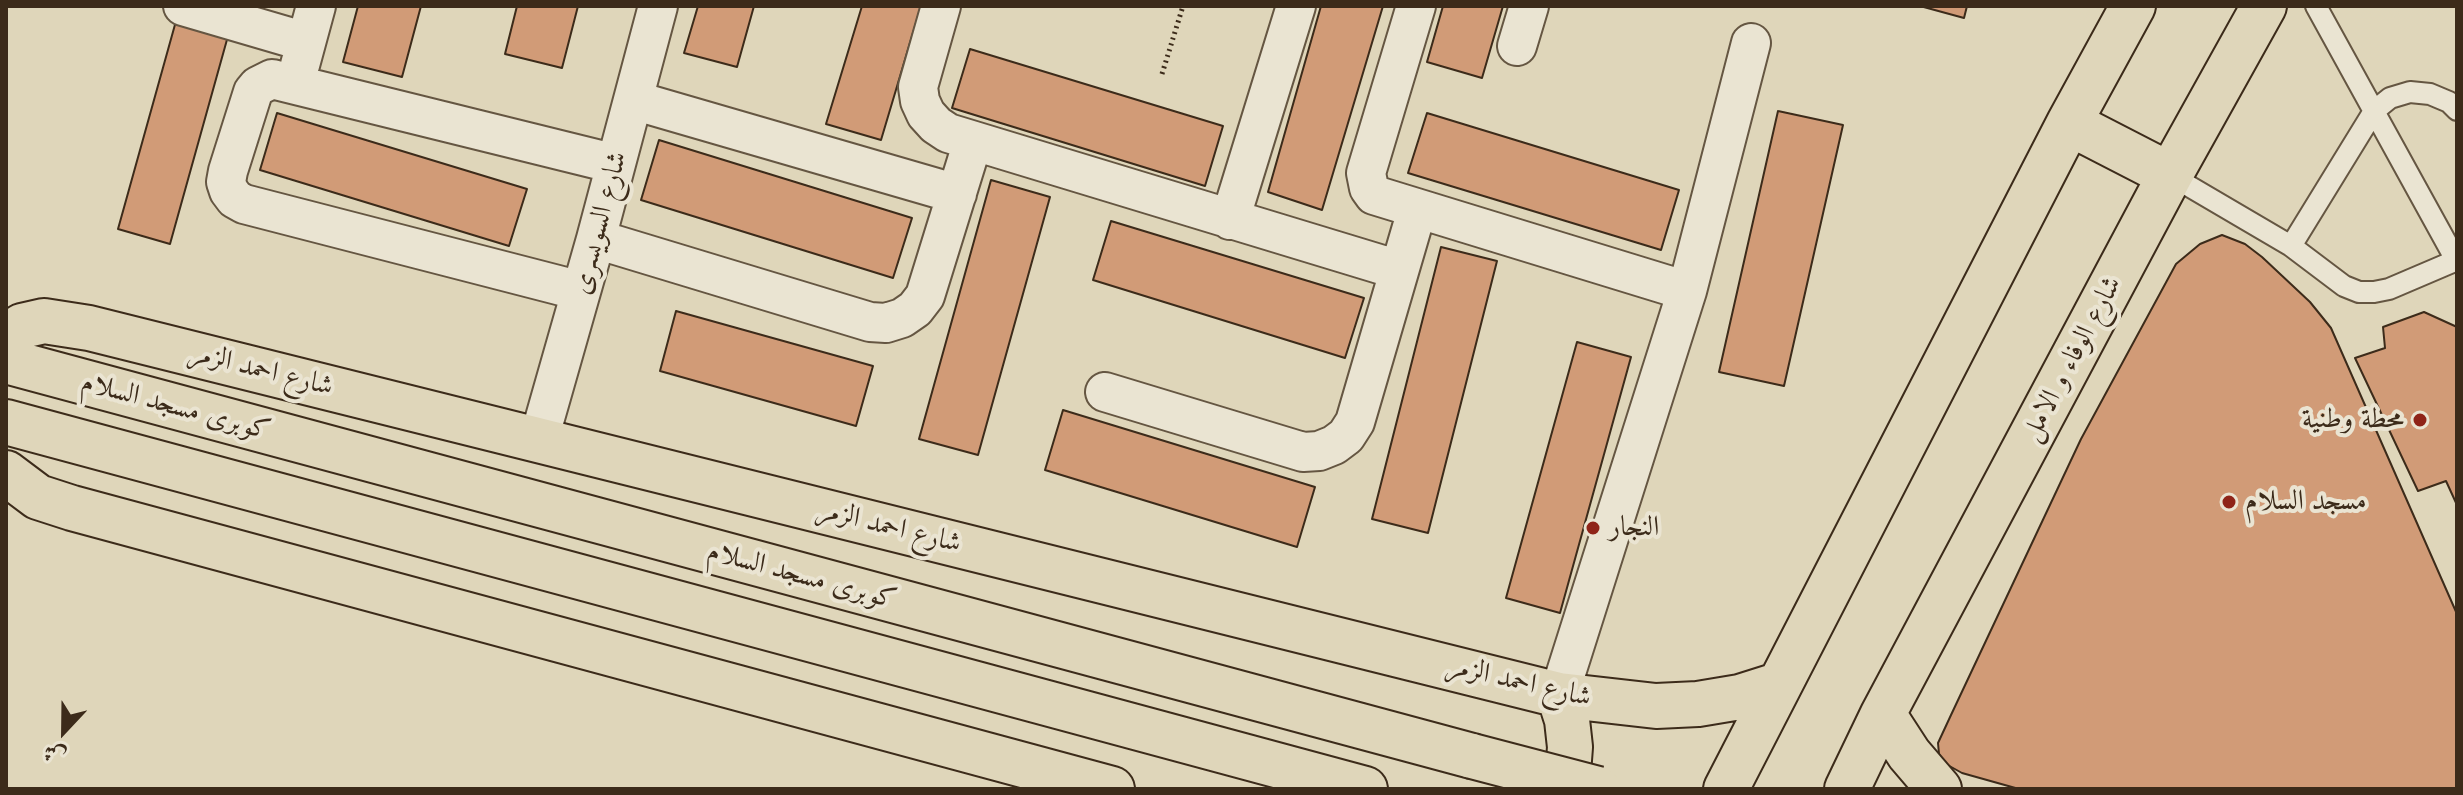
<!DOCTYPE html>
<html>
<head>
<meta charset="utf-8">
<style>
  body { margin:0 }
  #map { position:relative; width:2463px; height:795px; overflow:hidden; background:#dfd6ba; font-family:"Old Standard TT",Amiri,serif }
  canvas { display:block }
  .frame { position:absolute; inset:0; border:8px solid #3c2b1a; pointer-events:none }
  .north { position:absolute; left:24px; top:691px; width:80px; height:80px; -webkit-text-stroke:6px #eae4d2; paint-order:stroke; rotate:202deg; font-size:22px; font-weight:700; line-height:32px; text-align:center; color:#3c2b1a }
  .north::after { content:''; display:block; margin:auto; width:28px; height:36px; background:#3c2b1a; clip-path:polygon(50% 0,100% 100%,50% 72%,0 100%) }
</style>
</head>
<body>
<div id="map">
<canvas width="2463" height="795"></canvas>
<div class="frame"></div>
<div class="north">ش</div>
</div>
<script>
const g = document.querySelector('canvas').getContext('2d');
g.lineJoin = 'round';
function paint(path, color) {
  g.fillStyle = color;
  g.fill(path, 'evenodd');
}
function poly(rows) {
  const path = new Path2D();
  for (const r of rows) {
    path.moveTo(r[0], r[1]);
    for (let i = 2; i < r.length; i += 2) path.lineTo(r[i], r[i + 1]);
  }
  return path;
}
function stroke(path, color, width, dash) {
  g.strokeStyle = color;
  g.lineWidth = width;
  g.lineCap = dash ? 'butt' : 'round';
  g.setLineDash(dash || []);
  g.stroke(path);
}
function drawText(font, color, halo, rows, align = 'center') {
  g.font = font + ' "Old Standard TT",Amiri,serif';
  g.lineWidth = 8;
  g.setLineDash([]);
  g.textBaseline = 'middle';
  g.strokeStyle = halo;
  g.fillStyle = color;
  for (const [text, x, y, turn = 0] of rows) {
    g.save();
    g.translate(x, y);
    g.rotate((+turn || 0) * Math.PI / 180);
    g.textAlign = isNaN(turn) ? turn : align;
    if (halo) g.strokeText(text, 0, 0);
    g.fillText(text, 0, 0);
    g.restore();
  }
}
const building = poly([
  [358,6,421,6,402,77,343,62,358,6],
  [517,6,578,6,562,68,505,54,517,6],
  [698,6,754,6,737,67,684,53,698,6],
  [862,6,921,6,881,140,826,124,862,6],
  [1321,6,1383,6,1322,210,1268,192,1321,6],
  [1443,6,1503,6,1482,78,1427,62,1443,6],
  [1920,6,1967,6,1964,18,1920,6],
  [176,21,228,36,170,244,118,229,176,21],
  [970,49,1223,126,1205,186,952,108,970,49],
  [1778,111,1843,125,1784,386,1719,372,1778,111],
  [277,113,527,189,509,246,260,170,277,113],
  [1427,113,1679,190,1661,250,1408,173,1427,113],
  [659,140,912,218,893,278,641,200,659,140],
  [991,180,1050,197,978,455,919,439,991,180],
  [1111,221,1364,298,1345,358,1093,280,1111,221],
  [2222,235,2245,244,2262,257,2310,302,2331,328,2457,614,2457,789,2019,789,1962,773,1944,763,1939,754,1938,743,1951,715,2081,439,2176,264,2200,244,2222,235],
  [1441,247,1497,261,1428,533,1372,519,1441,247],
  [676,311,873,366,856,426,660,371,676,311],
  [2424,312,2457,327,2457,505,2446,481,2418,491,2355,358,2385,348,2383,327,2424,312],
  [1577,342,1631,357,1560,613,1506,598,1577,342],
  [1063,410,1315,487,1297,547,1045,470,1063,410]
]);
const path = poly([
  [1162,74,1183,6]
]);
const lane = poly([
  [2316,6,2457,262],
  [2170,175,2291,246,2344,286,2359,292,2374,292,2389,289,2457,260],
  [2291,246,2374,111,2390,98,2410,92,2430,94,2449,102,2457,110]
]);
const street = poly([
  [183,6,306,42],
  [941,6,918,87,920,101,926,114,936,125,948,133,1399,270],
  [1416,6,1366,173,1369,188,1374,195,1687,291],
  [1517,46,1529,6],
  [300,65,316,6],
  [633,100,957,194],
  [1230,220,1296,6],
  [596,239,870,322,886,323,902,318,915,309,925,296,973,141],
  [581,291,244,204,235,199,229,191,226,182,228,171,253,92,258,86,272,79,616,164],
  [1105,392,1303,452,1319,451,1334,445,1346,436,1355,422,1417,210],
  [539,439,596,239,658,6],
  [1559,695,1687,291,1751,43]
]);
const primary = poly([
  [2069,123,2170,175],
  [6,337,22,326,44,321,89,328,1559,695,1656,706,1698,704,1740,697,1778,685],
  [6,361,1472,756],
  [6,422,1365,789],
  [6,473,38,497,72,508,1112,789],
  [1559,695,1567,720,1570,747,1568,773,1564,789],
  [1883,714,1909,754,1939,789],
  [1726,789,2069,123,2133,6],
  [1847,789,1883,714,2170,175,2264,6]
]);
const primaryBridge = poly([
  [1472,756,1598,789]
]);
const markers = [
  [2420,420,8,"#8f2418"],
  [2229,502,8,"#8f2418"],
  [1593,528,8,"#8f2418"]
];
const streetNames = [
  ["شارع السويسرى",600,223,-75],
  ["شارع الوفاء و الامل",2072,359,-62],
  ["شارع احمد الزمر",261,370,14],
  ["كوبرى مسجد السلام",176,407,15],
  ["شارع احمد الزمر",889,527,14],
  ["كوبرى مسجد السلام",802,576,15],
  ["شارع احمد الزمر",1519,682,13]
];
const poiNames = [
  ["محطة وطنية",2404,420,"right"],
  ["مسجد السلام",2245,502],
  ["النجار",1609,528]
];
paint(building, '#d19b77');
stroke(building, '#3c2b1a', 2);
stroke(lane, '#655642', 24);
stroke(street, '#655642', 42);
stroke(primary, '#3c2b1a', 48);
stroke(path, '#3c2b1a', 5, [2, 4]);
stroke(lane, '#eae4d2', 20);
stroke(street, '#eae4d2', 38);
stroke(primary, '#dfd6ba', 44);
stroke(primaryBridge, '#3c2b1a', 48, []);
stroke(primaryBridge, '#dfd6ba', 44);
for (const [x, y, r, color] of markers) {
  const dot = new Path2D();
  dot.arc(x, y, r, 0, 2 * Math.PI);
  g.fillStyle = color;
  g.fill(dot);
  stroke(dot, '#eae4d2', 3);
}
drawText('28px', '#3c2b1a', '#eae4d2', streetNames);
drawText('28px', '#3c2b1a', '#eae4d2', poiNames, 'left');
</script>
</body>
</html>
